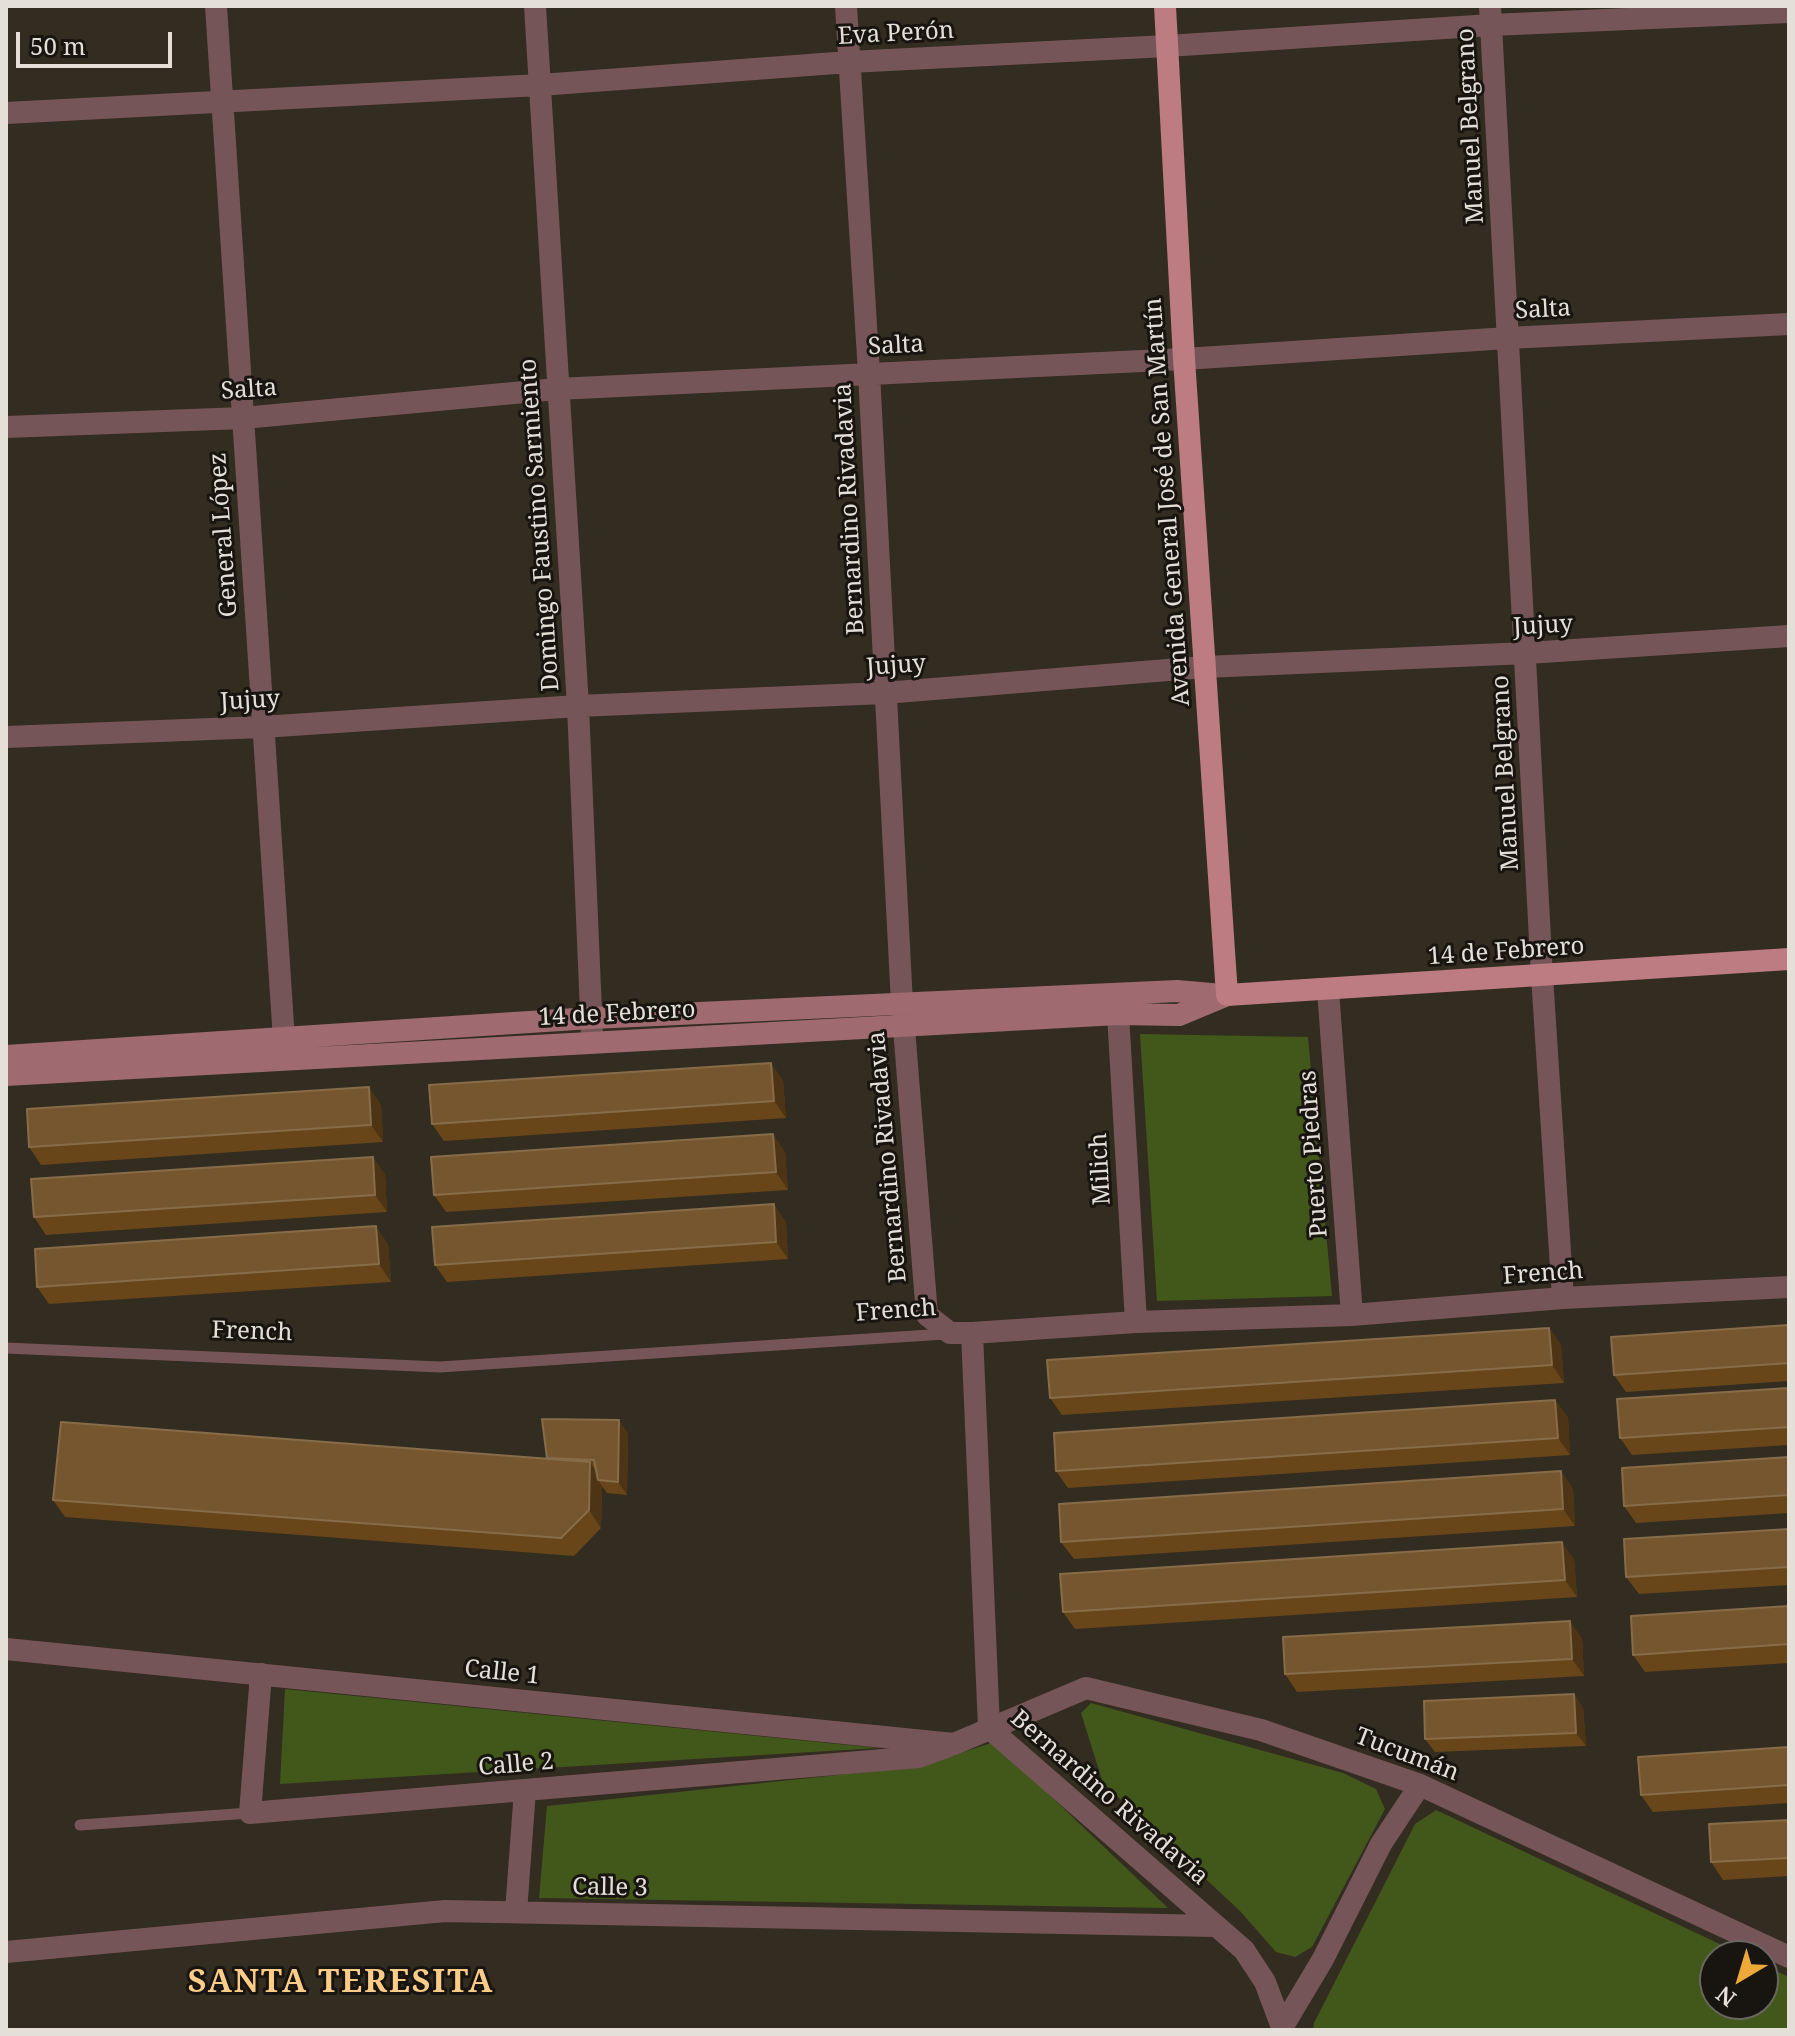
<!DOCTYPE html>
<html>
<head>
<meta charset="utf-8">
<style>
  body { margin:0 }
  #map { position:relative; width:1795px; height:2036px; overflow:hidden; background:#332c20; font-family:"Noto Serif",serif }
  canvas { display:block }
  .frame { position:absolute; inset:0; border:8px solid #e4e0d8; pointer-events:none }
  .north { position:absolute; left:1699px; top:1940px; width:80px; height:80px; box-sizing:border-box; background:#181510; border:2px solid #6a6660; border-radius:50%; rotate:218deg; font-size:22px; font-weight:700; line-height:32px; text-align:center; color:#e4e0d8 }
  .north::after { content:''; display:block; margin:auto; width:28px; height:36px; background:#eca93a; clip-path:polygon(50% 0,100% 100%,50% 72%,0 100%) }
  .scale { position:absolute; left:16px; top:32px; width:156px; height:36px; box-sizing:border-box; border:4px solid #e4e0d8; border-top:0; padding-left:10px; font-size:24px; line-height:28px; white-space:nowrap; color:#e4e0d8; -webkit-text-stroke:6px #181510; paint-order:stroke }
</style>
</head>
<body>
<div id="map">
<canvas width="1795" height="2036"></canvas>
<div class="frame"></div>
<div class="north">N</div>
<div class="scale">50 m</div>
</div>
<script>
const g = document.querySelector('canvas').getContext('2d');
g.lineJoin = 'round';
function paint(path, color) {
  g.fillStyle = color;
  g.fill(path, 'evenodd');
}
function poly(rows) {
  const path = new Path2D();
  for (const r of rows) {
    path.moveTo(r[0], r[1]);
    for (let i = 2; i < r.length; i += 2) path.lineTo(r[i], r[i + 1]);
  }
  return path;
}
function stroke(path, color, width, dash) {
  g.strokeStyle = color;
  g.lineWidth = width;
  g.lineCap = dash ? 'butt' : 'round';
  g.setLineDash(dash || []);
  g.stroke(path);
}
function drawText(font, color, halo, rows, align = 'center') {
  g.font = font + ' "Noto Serif",serif';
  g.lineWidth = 6;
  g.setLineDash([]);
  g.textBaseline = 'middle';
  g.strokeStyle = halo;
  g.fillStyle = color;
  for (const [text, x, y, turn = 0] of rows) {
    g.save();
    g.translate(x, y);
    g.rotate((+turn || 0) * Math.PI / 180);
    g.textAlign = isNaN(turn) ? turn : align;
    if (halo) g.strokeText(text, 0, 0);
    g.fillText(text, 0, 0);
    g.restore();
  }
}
const green = poly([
  [1140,1034,1308,1037,1332,1296,1157,1301],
  [285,1689,878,1748,280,1784],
  [1091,1703,1343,1773,1376,1789,1385,1809,1312,1947,1295,1957,1276,1952,1240,1911,1103,1783,1081,1713],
  [994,1742,1168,1908,539,1898,547,1806,922,1766],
  [1436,1810,1745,1956,1715,1956,1715,2004,1763,2004,1763,1965,1789,1977,1789,2030,1313,2030,1314,2023,1415,1824]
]);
const service = poly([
  [6,1348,440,1367,945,1334],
  [80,1825,250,1813]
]);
const minor = poly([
  [216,6,285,1055],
  [535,6,578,706,592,1035],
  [846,6,869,373,902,1003,927,1315,950,1333,972,1333,1136,1322,1352,1315,1563,1298,1789,1287],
  [1490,6,1542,976,1563,1298],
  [6,113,540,85,849,62,1167,46,1491,25,1789,12],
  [6,427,243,418,557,389,1184,359,1508,338,1789,324],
  [6,737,262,727,578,706,884,693,1205,667,1527,653,1789,636],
  [1328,990,1352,1315],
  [1118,1014,1136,1322],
  [972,1333,989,1728,1244,1950,1265,1982,1283,2030],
  [6,1649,954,1744,1086,1688,1261,1730,1420,1785,1789,1957],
  [261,1674,250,1813,919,1757,949,1746],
  [516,1912,525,1790],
  [6,1952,445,1911,1216,1926],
  [1283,2026,1323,1959,1381,1844,1420,1785]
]);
const secondary = poly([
  [6,1056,591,1018,1177,991,1222,995],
  [6,1075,1118,1014,1179,1015,1227,995]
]);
const primary = poly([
  [1165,6,1184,359,1227,995,1789,959]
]);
const wall = poly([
  [783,1080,786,1118,444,1141,432,1124],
  [381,1104,383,1142,41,1165,29,1147],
  [785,1152,788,1190,446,1212,434,1195],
  [385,1174,387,1212,46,1235,34,1217],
  [786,1222,788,1259,447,1282,435,1265],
  [388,1244,391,1282,49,1304,37,1287],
  [1789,1325,1789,1381,1626,1392,1614,1375],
  [1549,1328,1561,1345,1564,1383,1062,1415,1050,1398],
  [1789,1388,1789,1445,1632,1455,1620,1438],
  [1555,1400,1568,1418,1570,1455,1068,1488,1056,1471],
  [628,1433,627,1495,607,1493,602,1486,601,1528,574,1556,65,1517,53,1500,547,1458],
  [1789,1457,1789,1513,1636,1523,1624,1506],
  [1561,1471,1573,1489,1575,1526,1074,1559,1061,1542],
  [1789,1529,1789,1585,1639,1594,1626,1577],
  [1574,1559,1577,1597,1075,1629,1063,1612],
  [1789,1606,1789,1663,1645,1672,1633,1655],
  [1582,1638,1584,1676,1297,1692,1285,1674],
  [1574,1694,1583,1708,1586,1746,1435,1752,1425,1739],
  [1789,1747,1789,1803,1653,1812,1641,1795],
  [1789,1820,1789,1876,1723,1880,1711,1862]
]);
const shadedWall = poly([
  [771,1063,783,1080,786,1118,774,1101],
  [369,1087,381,1104,383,1142,371,1125],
  [773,1134,785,1152,788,1190,776,1172],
  [373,1157,385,1174,387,1212,375,1195],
  [774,1204,786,1222,788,1259,776,1242],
  [376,1226,388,1244,391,1282,379,1264],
  [1549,1328,1561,1345,1564,1383,1552,1365],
  [1555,1400,1568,1418,1570,1455,1558,1438],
  [619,1420,628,1433,627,1495,618,1482],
  [590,1462,602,1479,598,1480,602,1486,601,1528,589,1510],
  [1561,1471,1573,1489,1575,1526,1563,1509],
  [1562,1542,1574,1559,1577,1597,1565,1580],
  [1570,1621,1582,1638,1584,1676,1572,1659],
  [1574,1694,1583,1708,1586,1746,1576,1733]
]);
const building = poly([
  [771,1063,774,1101,432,1124,429,1085,771,1063],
  [369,1087,371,1125,29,1147,27,1109,369,1087],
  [773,1134,776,1172,434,1195,431,1157,773,1134],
  [373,1157,375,1195,34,1217,31,1179,373,1157],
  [774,1204,776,1242,435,1265,432,1227,774,1204],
  [376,1226,379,1264,37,1287,35,1249,376,1226],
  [1789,1325,1789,1363,1614,1375,1611,1337,1789,1325],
  [1549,1328,1552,1365,1050,1398,1047,1360,1549,1328],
  [1789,1388,1789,1427,1620,1438,1617,1399,1789,1388],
  [1555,1400,1558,1438,1056,1471,1054,1433,1555,1400],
  [542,1419,619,1420,618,1482,598,1480,594,1460,547,1458,542,1419],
  [61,1422,590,1462,589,1510,561,1538,53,1500,61,1422],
  [1789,1457,1789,1495,1624,1506,1622,1468,1789,1457],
  [1561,1471,1563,1509,1061,1542,1059,1504,1561,1471],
  [1789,1529,1789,1567,1626,1577,1624,1539,1789,1529],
  [1562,1542,1565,1580,1063,1612,1060,1574,1562,1542],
  [1789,1606,1789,1644,1633,1655,1631,1616,1789,1606],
  [1570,1621,1572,1659,1285,1674,1283,1637,1570,1621],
  [1574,1694,1576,1733,1425,1739,1424,1701,1574,1694],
  [1789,1747,1789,1785,1641,1795,1638,1757,1789,1747],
  [1789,1820,1789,1858,1711,1862,1709,1824,1789,1820]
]);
const streetNames = [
  ["Eva Perón",896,34,-3],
  ["Manuel Belgrano",1471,126,-93],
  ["Salta",1543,310,-3],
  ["Salta",896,346,-3],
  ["Salta",249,390,-4],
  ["Avenida General José de San Martín",1168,502,-94],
  ["Bernardino Rivadavia",850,509,-93],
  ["Domingo Faustino Sarmiento",540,525,-94],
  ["General López",224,535,-94],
  ["Jujuy",1543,626,-3],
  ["Jujuy",896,666,-4],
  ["Jujuy",250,701,-3],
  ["Manuel Belgrano",1506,773,-93],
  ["14 de Febrero",1506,952,-4],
  ["14 de Febrero",617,1014,-3],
  ["Puerto Piedras",1314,1154,-94],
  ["Bernardino Rivadavia",888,1157,-95],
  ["Milich",1101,1169,-93],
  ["French",1543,1274,-4],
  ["French",896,1311,-4],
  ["French",252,1332,2],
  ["Calle 1",502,1673,6],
  ["Tucumán",1407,1755,21],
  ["Calle 2",516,1765,-5],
  ["Bernardino Rivadavia",1109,1798,41],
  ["Calle 3",610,1888,1]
];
const districtNames = [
  ["SANTA TERESITA",341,1983]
];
paint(green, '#42581b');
stroke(service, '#765558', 11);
stroke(minor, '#765558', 22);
stroke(secondary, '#9f6b70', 22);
stroke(primary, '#bd7b82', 22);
paint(wall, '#68461a');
paint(shadedWall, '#4d3414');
paint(building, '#76562f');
stroke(building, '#876c49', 2);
drawText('24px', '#e4e0d8', '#181510', streetNames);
g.letterSpacing = '2px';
drawText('bold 32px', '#fbcb88', '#181510', districtNames);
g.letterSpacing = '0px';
</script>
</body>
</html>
